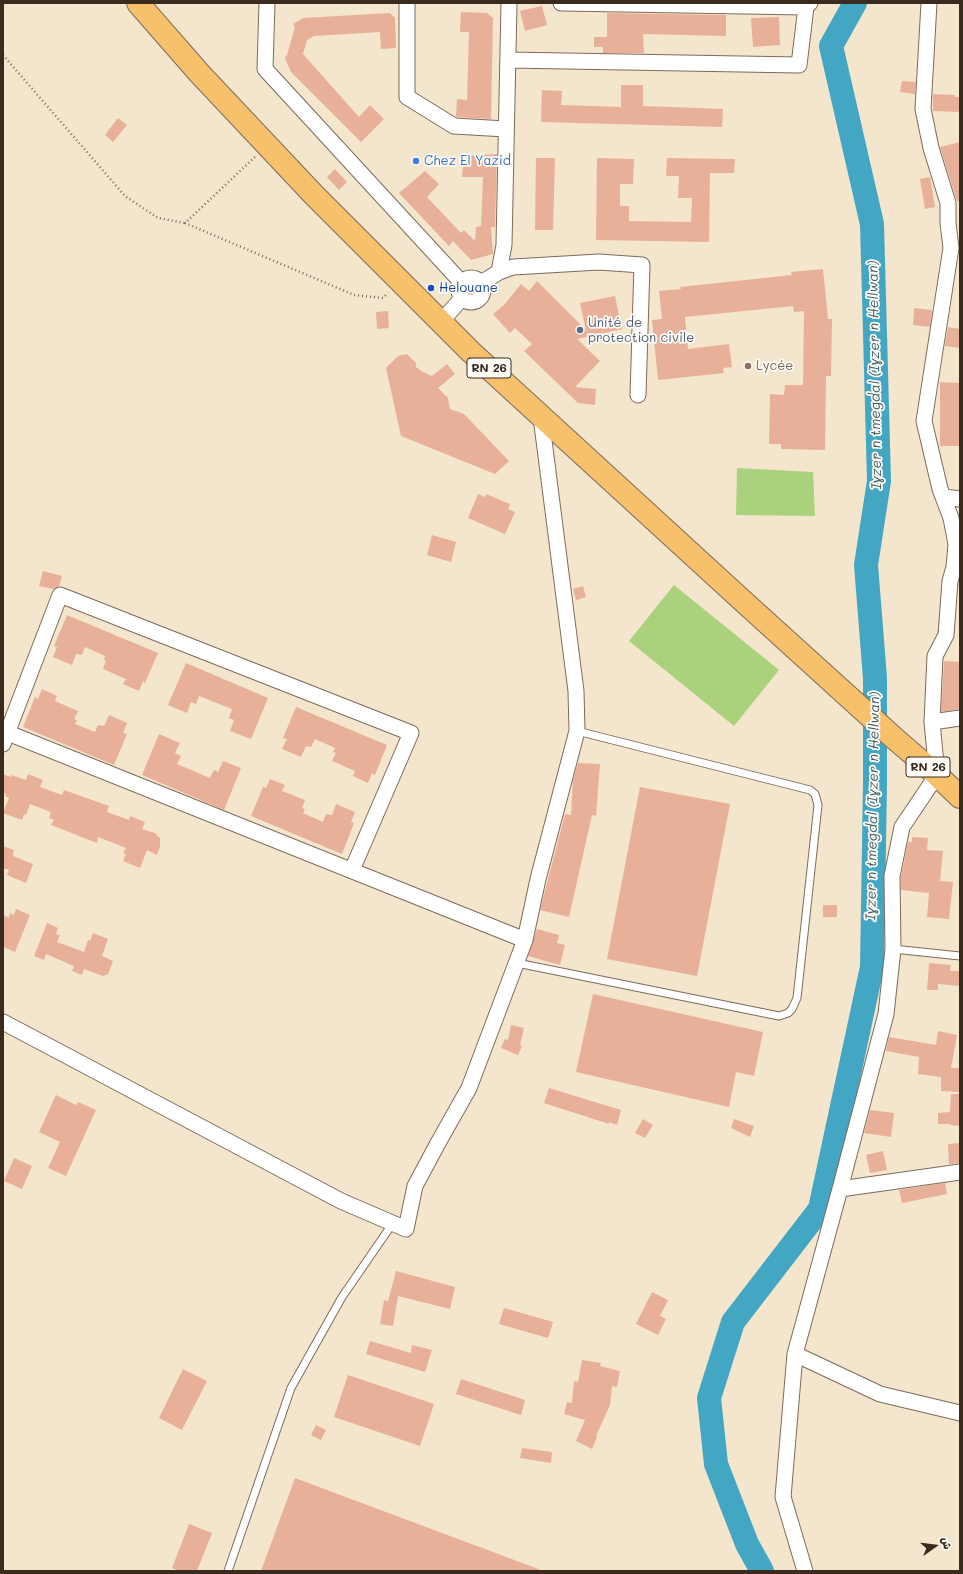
<!DOCTYPE html>
<html>
<head>
<meta charset="utf-8">
<style>
  body { margin:0 }
  #map { position:relative; width:963px; height:1574px; overflow:hidden; background:#f4e5cd; font-family:Mali,"Playpen Sans Arabic",sans-serif }
  canvas { display:block }
  .frame { position:absolute; inset:0; border:4px solid #3b2a1e; pointer-events:none }
  .north { position:absolute; left:915px; top:1526px; width:40px; height:40px; -webkit-text-stroke:3px #fdfcf7; paint-order:stroke; rotate:76deg; font-size:11px; font-weight:700; line-height:16px; text-align:center; color:#3b2a1e }
  .north::after { content:''; display:block; margin:auto; width:14px; height:18px; background:#3b2a1e; clip-path:polygon(50% 0,100% 100%,50% 72%,0 100%) }
</style>
</head>
<body>
<div id="map">
<canvas width="963" height="1574"></canvas>
<div class="frame"></div>
<div class="north">ش</div>
</div>
<script>
const g = document.querySelector('canvas').getContext('2d');
g.lineJoin = 'round';
function paint(path, color) {
  g.fillStyle = color;
  g.fill(path, 'evenodd');
}
function poly(rows) {
  const path = new Path2D();
  for (const r of rows) {
    if (r.length === 3) {
      path.moveTo(r[0] + r[2], r[1]);
      path.arc(r[0], r[1], r[2], 0, 2 * Math.PI);
      continue;
    }
    path.moveTo(r[0], r[1]);
    for (let i = 2; i < r.length; i += 2) path.lineTo(r[i], r[i + 1]);
  }
  return path;
}
function stroke(path, color, width, dash) {
  g.strokeStyle = color;
  g.lineWidth = width;
  g.lineCap = dash ? 'butt' : 'round';
  g.setLineDash(dash || []);
  g.stroke(path);
}
function drawText(font, color, halo, rows, align = 'center') {
  g.font = font + ' Mali,sans-serif';
  g.lineWidth = 3.5;
  g.setLineDash([]);
  g.textBaseline = 'middle';
  g.strokeStyle = halo;
  g.fillStyle = color;
  for (const [text, x, y, turn = 0] of rows) {
    g.save();
    g.translate(x, y);
    g.rotate((+turn || 0) * Math.PI / 180);
    g.textAlign = isNaN(turn) ? turn : align;
    if (halo) g.strokeText(text, 0, 0);
    g.fillText(text, 0, 0);
    g.restore();
  }
}
const green = poly([
  [737,468,813,472,815,516,736,515],
  [674,585,779,670,734,726,629,641]
]);
const river = poly([
  [762,1571,747,1544,716,1464,709,1398,733,1322,820,1209,872,967,875,783,875,678,866,565,879,481,872,224,831,46,855,3]
]);
const building = poly([
  [542,6,547,25,525,31,520,11],
  [461,12,487,13,493,18,491,119,456,117,457,99,467,100,469,32,460,32],
  [390,13,395,18,396,48,381,49,380,32,314,36,307,40,303,54,359,117,370,105,384,119,361,142,291,72,285,58,287,55,295,27,293,24,303,18],
  [607,13,726,15,726,36,643,34,644,53,603,53,603,47,594,47,594,37,607,37],
  [779,17,780,45,753,47,751,18],
  [902,81,916,82,915,94,900,92],
  [621,85,643,85,643,106,723,109,722,127,541,122,542,90,562,91,561,105,621,107],
  [933,94,955,95,955,97,960,97,960,112,933,111],
  [118,118,127,125,113,142,105,135],
  [960,142,960,201,957,201,940,147],
  [497,154,495,227,491,227,493,254,471,260,453,241,449,246,399,193,425,171,439,184,427,197,461,233,464,230,475,241,476,227,481,226,483,177,462,177,464,156],
  [536,158,555,158,553,230,535,230],
  [597,158,634,159,633,184,620,184,620,206,629,206,629,221,691,222,692,198,678,198,679,176,666,176,667,158,735,159,734,173,710,173,709,242,596,240],
  [335,169,347,182,339,190,327,177],
  [930,177,935,207,925,209,920,179],
  [823,269,828,319,832,319,831,376,826,376,825,450,781,449,781,444,769,444,770,394,784,395,785,385,803,385,804,311,794,312,793,306,685,317,688,349,729,344,732,367,723,368,724,373,658,380,652,320,662,319,659,291,681,289,680,287,792,275,791,272],
  [537,281,586,330,580,303,615,296,622,329,577,339,600,361,575,387,596,389,595,405,578,403,524,351,532,344,515,328,510,333,493,314,504,305,521,284,529,291],
  [914,308,932,310,930,327,913,325],
  [388,311,389,328,377,329,376,312],
  [948,327,960,329,960,348,945,346],
  [407,354,416,363,416,367,421,371,432,376,447,364,455,374,438,388,448,398,450,409,464,414,509,461,495,474,401,436,386,368,398,356],
  [940,382,960,383,960,446,940,446],
  [478,494,485,497,486,494,510,504,508,509,515,512,505,534,468,518],
  [432,535,456,542,451,562,427,555],
  [43,571,62,576,59,586,53,589,39,586],
  [583,586,586,597,576,600,573,589],
  [67,615,158,653,145,683,143,681,139,691,123,684,126,679,103,669,106,661,104,660,105,656,85,647,82,655,76,654,72,665,53,657,57,647,54,646],
  [944,661,960,662,960,709,941,712],
  [186,663,268,698,251,739,230,731,234,720,229,718,232,709,199,696,196,704,191,702,187,713,168,705],
  [42,689,57,696,55,701,78,711,74,719,77,720,75,724,95,732,98,725,104,726,109,715,127,723,123,733,127,734,114,765,23,727,35,697,38,699],
  [296,707,387,745,375,775,372,773,368,783,353,776,355,771,332,761,336,753,333,752,335,748,315,739,311,747,306,746,301,757,282,749,287,739,283,738],
  [159,734,180,743,175,753,181,756,177,764,210,778,214,770,218,772,223,761,241,768,224,810,142,775],
  [578,763,600,764,596,816,592,815,569,917,540,910,565,814,571,815,573,780],
  [3,774,11,777,11,775,26,780,28,774,43,780,40,787,62,795,64,790,109,806,107,812,129,820,130,816,145,822,142,829,155,833,160,838,160,847,157,855,147,850,140,868,123,861,126,854,123,853,126,848,98,837,97,843,51,825,54,820,49,818,51,812,30,804,26,815,24,814,22,820,3,813,9,798,5,796,6,794,3,793],
  [270,779,285,785,282,791,305,800,302,808,305,809,303,813,323,822,326,814,332,815,336,804,355,812,351,822,354,823,342,854,251,816,263,787,266,788],
  [640,787,730,804,697,976,607,959],
  [912,837,928,838,927,850,943,851,940,881,953,882,949,919,927,917,929,893,901,890,901,877,908,842,912,842],
  [3,846,14,850,13,856,33,864,26,883,7,875,9,870,3,868],
  [823,905,837,905,837,917,823,917],
  [16,909,30,915,15,952,3,947,3,915,9,918,10,913,14,915],
  [47,923,58,928,56,934,60,935,57,942,84,952,88,940,90,941,93,933,108,939,102,956,113,961,108,974,103,976,84,969,82,975,72,971,74,966,46,954,44,960,34,956],
  [537,929,559,935,557,943,565,945,560,965,528,956],
  [929,963,951,965,950,971,960,971,960,986,938,984,938,990,927,990],
  [593,994,763,1032,754,1076,736,1072,729,1107,576,1072],
  [511,1025,524,1028,520,1045,522,1046,518,1055,501,1048,505,1039,508,1040],
  [938,1031,957,1035,951,1068,960,1068,960,1092,941,1091,941,1077,918,1074,919,1057,886,1051,889,1037,936,1045],
  [549,1088,621,1110,617,1125,609,1122,609,1124,544,1103],
  [951,1094,960,1094,960,1126,950,1125,950,1124,938,1124,938,1113,950,1112],
  [56,1095,76,1105,78,1102,96,1110,66,1176,48,1168,60,1142,39,1132],
  [870,1110,894,1113,891,1137,864,1133],
  [643,1119,653,1125,645,1138,635,1133],
  [734,1119,754,1126,750,1137,731,1128],
  [960,1143,960,1163,949,1164,948,1144],
  [883,1151,887,1170,870,1173,866,1155],
  [14,1158,32,1166,22,1189,4,1181],
  [945,1183,947,1194,902,1203,899,1190],
  [396,1271,455,1287,450,1309,398,1296,393,1326,380,1324,384,1300,388,1301],
  [652,1292,668,1300,660,1316,666,1319,658,1335,636,1324],
  [504,1308,553,1322,548,1338,499,1324],
  [370,1341,411,1353,412,1345,432,1350,425,1372,366,1354],
  [582,1360,601,1363,600,1366,620,1371,617,1387,612,1386,610,1405,596,1436,597,1437,592,1449,576,1441,585,1420,564,1414,567,1402,572,1403,574,1381,578,1382],
  [183,1369,207,1381,182,1430,159,1418],
  [348,1375,434,1404,420,1446,334,1417],
  [461,1379,525,1400,521,1415,456,1394],
  [316,1425,326,1430,321,1440,311,1435],
  [522,1448,552,1452,551,1463,520,1458],
  [295,1478,541,1570,540,1571,261,1571],
  [189,1524,212,1533,197,1571,179,1571,172,1568]
]);
const path = poly([
  [3,55,125,196,158,218,185,223],
  [255,157,185,223,354,295,383,298,388,293]
]);
const lane = poly([
  [893,949,960,956],
  [517,963,779,1016,788,1013,792,1009,797,998,818,805,815,794,810,790,577,731],
  [228,1571,291,1388,342,1297,393,1223]
]);
const street = poly([
  [267,3,265,69,462,283],
  [407,3,407,97,454,126,506,129],
  [561,3,806,7],
  [508,60,799,65,806,7,810,3],
  [499,272,513,267,599,262,642,265,638,395],
  [471,290,12],
  [481,283,499,272,504,245,509,3],
  [441,322,462,298],
  [944,497,960,499],
  [932,722,960,718],
  [3,731,525,940],
  [3,744,60,595,411,733,352,870],
  [3,1022,341,1201,406,1229,415,1186,438,1143,469,1088,525,940,538,879,577,731,576,691,541,417],
  [840,1189,960,1172],
  [795,1354,880,1394,960,1413],
  [805,1571,783,1497,795,1354,840,1189,886,1014,893,949,892,876,902,827,937,775,932,722,935,656,946,635,950,581,954,567,956,544,951,518,940,489,924,421,951,248,948,223,948,203,931,148,923,109,929,3]
]);
const primary = poly([
  [138,3,200,74,314,195,471,352,744,602,894,738,937,775,960,797]
]);
const markers = [
  [416,161,4,"#3f7fe0"],
  [431,288,4,"#1a4fb4"],
  [580,330,4,"#5c6f8a"],
  [748,366,4,"#8d6e63"]
];
const shields = [
  [489,368,44],
  [928,767,44]
];
const shieldNames = [
  ["RN 26",489,368],
  ["RN 26",928,767]
];
const shopNames = [
  ["Chez El Yazid",424,161]
];
const transitNames = [
  ["Helouane",439,288]
];
const serviceNames = [
  ["Unité de",588,323],
  ["protection civile",588,338]
];
const educationNames = [
  ["Lycée",756,366]
];
const waterNames = [
  ["Iɣzer n tmegdal (Iɣzer n Hellwan)",875,375,-91],
  ["Iɣzer n tmegdal (Iɣzer n Hellwan)",873,806,-89]
];
paint(green, '#aad17c');
stroke(river, '#43a7c3', 24);
paint(building, '#e8b099');
stroke(lane, '#7c6b5b', 9);
stroke(street, '#7c6b5b', 17);
stroke(primary, '#7c6b5b', 24);
stroke(path, '#7c6b5b', 2.5, [1, 3]);
stroke(lane, '#fff', 7);
stroke(street, '#fff', 15);
stroke(primary, '#f7c06b', 22);
for (const [x, y, r, color] of markers) {
  const dot = new Path2D();
  dot.arc(x, y, r, 0, 2 * Math.PI);
  g.fillStyle = color;
  g.fill(dot);
  stroke(dot, '#fdfcf7', 1.5);
}
for (const [x, y, w] of shields) {
  const box = new Path2D();
  box.roundRect(x - w / 2, y - 10, w, 20, 3);
  g.fillStyle = '#fdfcf7';
  g.fill(box);
  stroke(box, '#3b2a1e', 1);
}
drawText('bold 12px', '#3b2a1e', null, shieldNames);
drawText('13px', '#366cbe', '#fdfcf7', shopNames, 'left');
drawText('13px', '#164399', '#fdfcf7', transitNames, 'left');
drawText('13px', '#4e5e75', '#fdfcf7', serviceNames, 'left');
drawText('13px', '#785e54', '#fdfcf7', educationNames, 'left');
drawText('italic 14px', '#3e5c60', '#fdfcf7', waterNames);
</script>
</body>
</html>
